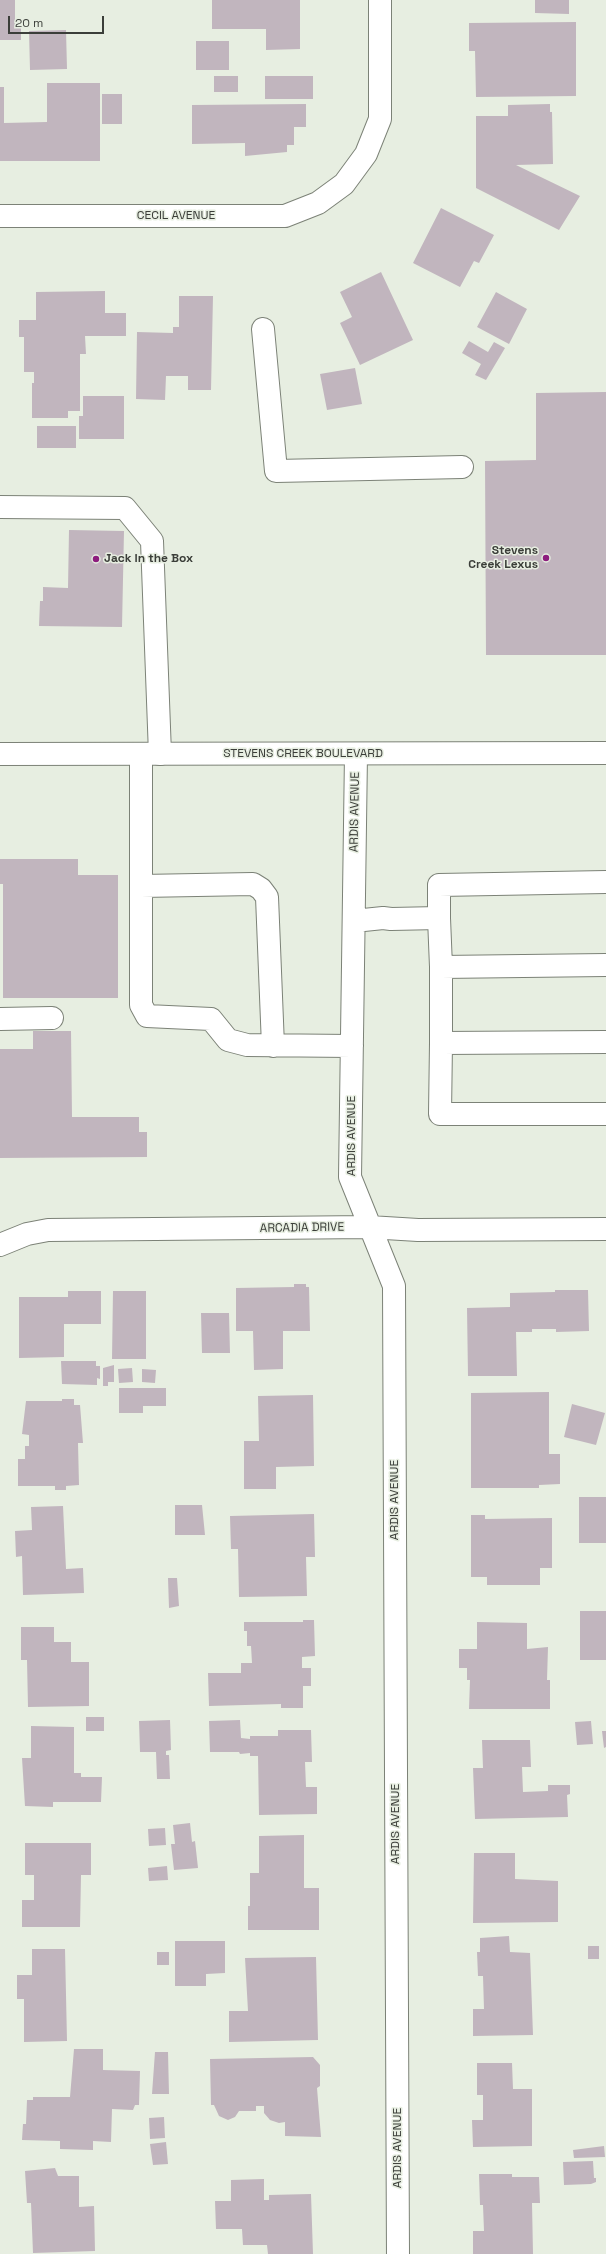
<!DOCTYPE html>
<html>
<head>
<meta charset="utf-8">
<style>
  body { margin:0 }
  #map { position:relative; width:606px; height:2254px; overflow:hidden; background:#e7eee1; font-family:"Space Grotesk",sans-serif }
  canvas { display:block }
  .scale { position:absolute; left:8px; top:16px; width:96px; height:18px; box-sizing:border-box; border:2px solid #3b3e39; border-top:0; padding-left:5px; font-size:12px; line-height:14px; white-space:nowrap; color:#3b3e39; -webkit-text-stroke:3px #e7eee1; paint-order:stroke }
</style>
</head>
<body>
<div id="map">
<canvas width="606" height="2254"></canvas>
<div class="scale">20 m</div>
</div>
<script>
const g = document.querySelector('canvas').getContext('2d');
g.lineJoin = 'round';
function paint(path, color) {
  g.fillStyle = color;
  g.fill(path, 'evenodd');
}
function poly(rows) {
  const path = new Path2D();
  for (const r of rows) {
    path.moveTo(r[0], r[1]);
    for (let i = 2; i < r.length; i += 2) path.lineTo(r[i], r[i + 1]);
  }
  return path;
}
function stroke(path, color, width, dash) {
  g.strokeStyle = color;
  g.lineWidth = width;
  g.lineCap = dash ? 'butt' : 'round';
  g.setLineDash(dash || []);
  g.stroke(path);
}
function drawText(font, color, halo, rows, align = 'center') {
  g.font = font + ' "Space Grotesk",sans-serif';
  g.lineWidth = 3;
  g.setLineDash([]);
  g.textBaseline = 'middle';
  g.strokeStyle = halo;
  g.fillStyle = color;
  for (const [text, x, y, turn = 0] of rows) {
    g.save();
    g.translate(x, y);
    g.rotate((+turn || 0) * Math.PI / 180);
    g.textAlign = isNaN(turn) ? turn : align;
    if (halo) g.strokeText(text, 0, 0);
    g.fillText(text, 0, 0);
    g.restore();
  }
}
const building = poly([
  [0,0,15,0,15,27,21,27,21,40,0,40],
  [212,0,300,0,300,49,266,50,266,29,212,29],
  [535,0,569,0,569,14,535,13],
  [576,22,576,96,476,97,475,51,469,51,469,23],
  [66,30,67,69,30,70,29,31],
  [196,41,229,41,229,70,196,70],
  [214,76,238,76,238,92,214,92],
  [265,76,313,76,313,99,265,99],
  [47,83,100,83,100,161,0,161,0,87,4,87,4,123,47,122],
  [102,94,122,94,122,124,102,124],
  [306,104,306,127,294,127,294,145,287,145,287,152,245,156,245,143,192,144,192,105],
  [550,104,550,112,552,112,553,164,516,165,580,196,559,230,476,188,476,116,508,116,508,105],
  [441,208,494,235,479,263,474,261,460,287,413,263],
  [381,272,413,340,360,365,340,323,352,317,340,292],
  [105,291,105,313,126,313,126,336,85,336,86,354,80,354,80,411,68,411,68,418,32,418,32,383,34,383,34,372,24,372,24,337,19,337,19,320,36,320,36,292],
  [496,292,527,309,509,344,477,327],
  [179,296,213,296,211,390,188,390,188,376,166,376,165,400,136,399,137,332,173,333,173,327,179,327],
  [469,341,488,352,494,342,505,348,486,380,475,375,481,364,462,353],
  [355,368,362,404,327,410,320,374],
  [606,392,606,655,486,655,485,461,536,460,536,393],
  [83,396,124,396,124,439,79,439,79,416,83,416],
  [37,426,76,426,76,448,37,448],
  [69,530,124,531,122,627,39,626,40,601,43,601,43,587,68,588],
  [0,859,78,859,78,875,118,875,118,998,3,998,3,884,0,884],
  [33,1031,71,1031,72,1117,139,1117,139,1132,147,1132,147,1157,0,1158,0,1049,33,1049],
  [294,1284,306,1284,306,1287,309,1287,310,1331,283,1331,283,1369,254,1370,253,1331,236,1331,236,1288,294,1287],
  [555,1290,588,1290,589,1331,556,1332,556,1329,532,1329,532,1332,516,1332,517,1376,468,1376,467,1308,510,1307,510,1293,555,1292],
  [68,1291,101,1291,101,1324,64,1324,64,1357,19,1358,19,1297,68,1297],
  [113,1291,146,1291,146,1359,112,1359],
  [201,1313,229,1313,230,1353,202,1353],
  [61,1361,96,1361,96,1366,100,1366,100,1379,97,1378,97,1385,62,1384],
  [114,1365,114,1382,108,1382,108,1386,103,1386,103,1368],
  [132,1368,133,1382,119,1383,118,1369],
  [142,1369,156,1370,155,1383,142,1382],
  [119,1388,166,1388,166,1406,143,1406,143,1413,119,1413],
  [549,1392,549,1454,560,1454,560,1484,539,1485,539,1488,471,1488,471,1393],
  [313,1395,314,1466,276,1467,276,1489,244,1489,244,1441,259,1441,258,1396],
  [62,1399,74,1399,74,1405,80,1405,83,1443,78,1443,79,1485,66,1486,66,1490,55,1490,55,1486,18,1486,18,1459,25,1459,25,1446,29,1446,29,1435,22,1434,26,1401,62,1401],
  [572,1404,605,1413,596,1445,564,1437],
  [579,1497,606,1497,606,1543,579,1543],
  [175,1505,202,1505,205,1535,175,1535],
  [63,1506,66,1569,83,1568,84,1593,23,1595,22,1556,16,1557,15,1531,32,1530,31,1507],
  [314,1514,315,1557,306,1557,307,1596,239,1597,238,1549,231,1549,230,1516],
  [471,1515,485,1515,485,1519,552,1518,552,1568,540,1568,540,1585,487,1585,487,1577,471,1577],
  [168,1578,177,1578,179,1606,169,1608],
  [580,1611,606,1611,606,1660,580,1660],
  [303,1620,314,1620,315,1656,302,1657,302,1668,311,1668,311,1686,303,1686,303,1708,281,1708,281,1704,209,1706,208,1673,241,1673,241,1663,252,1663,251,1646,247,1646,247,1631,244,1631,244,1622,303,1622],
  [477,1622,527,1623,527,1649,548,1647,547,1680,550,1680,550,1709,469,1709,470,1680,467,1680,467,1668,459,1668,459,1649,477,1649],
  [21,1627,54,1627,54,1642,71,1642,71,1662,89,1662,89,1706,28,1707,27,1660,21,1660],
  [86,1717,104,1717,104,1731,86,1731],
  [170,1720,171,1750,166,1751,166,1755,169,1755,170,1779,157,1779,156,1752,140,1752,139,1721],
  [240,1720,241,1738,250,1739,250,1736,278,1736,278,1730,311,1730,312,1762,305,1762,306,1787,317,1787,317,1814,259,1815,258,1756,250,1756,250,1753,240,1754,239,1752,210,1752,209,1721],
  [591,1721,593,1744,577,1745,575,1722],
  [31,1726,74,1727,74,1773,81,1773,81,1777,102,1777,101,1802,53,1802,53,1807,25,1806,22,1758,31,1758],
  [602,1731,606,1731,606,1747,604,1748],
  [482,1740,530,1740,531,1767,522,1767,523,1792,548,1791,548,1785,570,1785,570,1794,567,1795,568,1817,475,1819,473,1768,483,1768],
  [190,1823,192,1842,195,1841,198,1868,174,1870,171,1844,175,1844,173,1825],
  [165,1828,166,1845,149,1846,148,1829],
  [304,1835,304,1888,319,1888,319,1930,248,1930,248,1906,250,1906,250,1873,259,1873,259,1836],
  [25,1843,91,1843,91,1875,81,1875,80,1927,22,1927,22,1900,34,1900,34,1875,25,1875],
  [474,1853,515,1853,515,1879,558,1881,558,1922,473,1923],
  [167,1866,168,1880,149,1881,148,1868],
  [509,1936,510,1952,530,1953,533,2035,473,2036,473,2009,484,2009,483,1976,478,1976,477,1952,480,1952,480,1938],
  [175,1941,225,1941,225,1973,206,1974,206,1986,175,1986],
  [588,1946,599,1946,599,1959,588,1959],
  [32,1949,65,1949,67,2041,24,2042,24,1999,17,1999,17,1975,32,1975],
  [157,1952,169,1952,169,1965,157,1965],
  [316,1957,318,2040,229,2042,229,2011,248,2011,245,1958],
  [74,2049,103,2049,103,2070,140,2071,139,2105,135,2105,133,2110,112,2109,111,2142,93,2141,93,2150,60,2149,60,2141,22,2140,23,2124,26,2124,27,2100,33,2100,33,2097,70,2097],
  [155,2052,168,2052,169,2094,152,2094],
  [313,2057,320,2065,320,2086,317,2088,321,2137,285,2136,285,2122,279,2123,270,2120,264,2113,264,2106,256,2106,256,2111,239,2111,235,2117,228,2120,219,2116,214,2105,211,2105,210,2059],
  [477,2063,512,2063,513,2089,532,2089,532,2146,473,2147,472,2120,483,2120,483,2095,477,2095],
  [164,2117,165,2138,150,2139,149,2118],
  [166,2142,168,2164,153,2165,150,2144],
  [604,2146,605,2157,574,2158,573,2150],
  [593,2161,594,2178,596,2178,596,2182,591,2184,564,2185,563,2162],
  [55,2168,58,2176,79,2176,79,2207,94,2206,95,2251,33,2253,31,2203,27,2203,25,2171],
  [479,2174,512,2174,512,2177,539,2177,540,2203,532,2203,533,2254,473,2254,473,2231,484,2231,483,2205,480,2205],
  [264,2179,264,2200,269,2200,269,2195,311,2194,313,2254,268,2254,267,2245,243,2245,242,2229,216,2229,215,2201,231,2201,231,2180]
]);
const minor = poly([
  [0,216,285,216,318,203,344,184,366,154,380,119,380,0],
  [263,329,276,471,462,467],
  [0,507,125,508,152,541,160,754],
  [141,754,141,1005,147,1016,211,1019,228,1040,247,1045,352,1046],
  [356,754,350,1177,394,1286,398,2254],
  [141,886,253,884,261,889,267,897,273,1046],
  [439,918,441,967,606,965],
  [354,921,383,918,391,919,439,918,439,885,606,882],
  [441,967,441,1043,606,1042],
  [0,1019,52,1018],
  [441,1043,440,1114,606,1114],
  [0,1245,27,1234,48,1230,369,1227,418,1230,606,1229]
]);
const major = poly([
  [0,754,606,753]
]);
const markers = [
  [546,558,4,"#8d1c7e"],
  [96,559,4,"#8d1c7e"]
];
const streetNames = [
  ["CECIL AVENUE",176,216],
  ["STEVENS CREEK BOULEVARD",303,754],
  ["ARDIS AVENUE",355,812,-89],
  ["ARDIS AVENUE",352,1136,-90],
  ["ARCADIA DRIVE",302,1228,-1],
  ["ARDIS AVENUE",395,1500,-90],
  ["ARDIS AVENUE",396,1824,-90],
  ["ARDIS AVENUE",398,2148,-90]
];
const poiNames = [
  ["Stevens",538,551],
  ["Creek Lexus",538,565],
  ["Jack in the Box",104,559,"left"]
];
paint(building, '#c1b5be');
stroke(minor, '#7c8277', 24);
stroke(major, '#7c8277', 24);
stroke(minor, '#fff', 22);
stroke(major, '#fff', 22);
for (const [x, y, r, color] of markers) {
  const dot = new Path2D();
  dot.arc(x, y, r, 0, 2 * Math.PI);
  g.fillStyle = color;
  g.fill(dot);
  stroke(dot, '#e7eee1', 1.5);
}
drawText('12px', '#3b3e39', '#e7eee1', streetNames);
drawText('bold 12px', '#3b3e39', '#e7eee1', poiNames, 'right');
</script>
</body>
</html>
